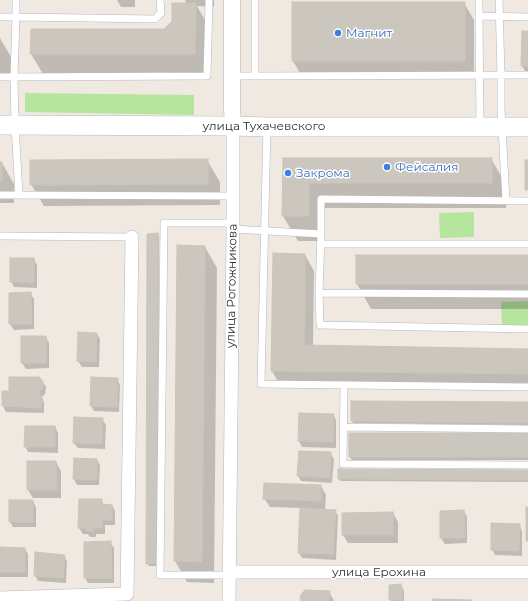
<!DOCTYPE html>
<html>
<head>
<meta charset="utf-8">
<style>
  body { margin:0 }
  canvas { display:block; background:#efe9e1 }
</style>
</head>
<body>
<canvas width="528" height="601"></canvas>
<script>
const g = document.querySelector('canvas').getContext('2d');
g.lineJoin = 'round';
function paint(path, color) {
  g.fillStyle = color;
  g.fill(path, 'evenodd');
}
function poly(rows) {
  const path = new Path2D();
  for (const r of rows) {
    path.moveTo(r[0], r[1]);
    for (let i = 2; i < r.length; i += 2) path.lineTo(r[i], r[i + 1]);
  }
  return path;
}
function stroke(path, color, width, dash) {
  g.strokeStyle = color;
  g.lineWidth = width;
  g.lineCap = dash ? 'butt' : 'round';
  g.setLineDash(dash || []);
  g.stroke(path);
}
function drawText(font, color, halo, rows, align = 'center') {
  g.font = font + ' Montserrat,sans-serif';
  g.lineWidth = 3;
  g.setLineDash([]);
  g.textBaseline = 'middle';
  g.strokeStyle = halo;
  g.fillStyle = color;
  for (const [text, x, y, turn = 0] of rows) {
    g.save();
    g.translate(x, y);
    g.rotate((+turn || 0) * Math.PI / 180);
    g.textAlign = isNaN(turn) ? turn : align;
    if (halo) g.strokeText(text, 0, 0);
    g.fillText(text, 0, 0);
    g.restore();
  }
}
const green = poly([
  [25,93,194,95,194,115,25,112],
  [474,212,474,237,440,238,439,213],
  [528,301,528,326,502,326,501,302]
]);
const shadow = poly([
  [117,0,135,0,135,7,121,7],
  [185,0,214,0,214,7,197,6,210,29,210,79,46,79,31,54,165,30,187,4],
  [464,3,474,20,474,77,302,77,293,61],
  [528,32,528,76,522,66],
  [0,38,11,57,11,79,0,79],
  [284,159,491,159,506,184,506,208,323,208,323,241,298,241,283,216],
  [207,160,220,182,220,205,44,206,31,184],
  [0,163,2,163,14,184,14,203,0,203],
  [157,234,159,237,158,566,149,566,147,563],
  [205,247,217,268,214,583,187,582,175,561],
  [305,255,314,271,313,347,528,350,528,390,281,387,272,371],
  [528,256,528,309,371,309,357,284],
  [34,259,37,265,37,288,14,287,11,281],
  [30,293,34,299,34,329,14,330,10,324],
  [97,334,100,339,99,367,82,367,78,361],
  [46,337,49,343,49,368,26,369,22,363],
  [117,379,120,385,119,412,94,411,91,406],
  [42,381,46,387,45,394,42,397,44,403,44,413,6,412,3,406,9,393],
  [528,403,528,425,353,423,352,421],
  [333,415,336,420,336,448,302,447,299,441],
  [102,419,106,425,105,449,78,448,74,443],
  [55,427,58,433,58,453,28,452,25,446],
  [528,434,528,460,352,460,350,457],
  [330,453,334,459,332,483,301,481,298,476],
  [75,459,97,460,100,465,99,485,77,485,74,479],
  [56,462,61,471,61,498,33,498,28,490],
  [528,471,528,482,341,481,339,479],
  [321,486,326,495,325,510,335,511,338,516,336,560,302,558,299,553,301,508,270,507,264,498],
  [101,500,104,505,112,505,115,511,115,525,105,525,105,534,96,534,96,537,90,537,88,534,83,534,79,528],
  [33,501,36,507,36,527,13,527,10,522],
  [464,511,467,517,467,543,445,544,441,538,441,512],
  [393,513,398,522,398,543,348,543,343,535],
  [519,525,522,531,522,556,495,555,492,549],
  [110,542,114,548,114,583,88,583,85,578],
  [0,548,25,549,28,554,28,577,0,577],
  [64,556,67,561,66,583,38,581,35,575],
  [401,585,404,591,404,601,391,601,390,586],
  [329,592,334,601,302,601]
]);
const building = poly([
  [292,2,465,2,465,61,292,61,292,2],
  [172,3,196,3,195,54,30,54,31,29,164,29,172,21,172,3],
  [522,31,528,31,528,66,521,66,522,31],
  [283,158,492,158,492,183,309,183,309,216,282,216,283,158],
  [208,159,208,184,30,185,30,160,208,159],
  [525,160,528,160,528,190,525,190,525,160],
  [0,162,2,162,2,181,0,181,0,162],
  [158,233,158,563,146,564,147,234,158,233],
  [177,245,205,246,202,562,174,561,177,245],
  [273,253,305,254,305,313,304,345,528,349,528,374,271,371,273,253],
  [356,255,528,255,528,284,356,284,356,255],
  [10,258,34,258,34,282,10,282,10,258],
  [31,292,32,324,9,324,9,293,31,292],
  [78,332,97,333,96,362,77,361,78,332],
  [21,336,46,336,46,363,21,363,21,336],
  [9,377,39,377,43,381,43,388,39,391,40,395,42,396,41,408,2,406,2,391,9,391,9,377],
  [91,377,118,378,117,407,90,406,91,377],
  [351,401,528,402,528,423,351,421,351,401],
  [299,413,334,414,333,442,298,441,299,413],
  [74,417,103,418,102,444,73,443,74,417],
  [25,426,55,426,55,447,24,447,25,426],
  [349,433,528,433,528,457,349,457,349,433],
  [299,451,331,452,330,478,297,476,299,451],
  [74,458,97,459,97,480,73,479,74,458],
  [27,461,56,461,57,490,27,490,27,461],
  [338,469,528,470,528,480,338,479,338,469],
  [264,483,321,485,321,501,263,499,264,483],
  [79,499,102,499,102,504,112,505,112,520,102,520,102,528,93,528,93,531,86,531,86,528,78,528,79,499],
  [9,500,33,500,33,522,9,522,9,500],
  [526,507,528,507,528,541,526,541,526,507],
  [300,508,336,510,333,554,298,553,300,508],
  [464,510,465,538,440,538,440,511,464,510],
  [393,512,393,535,342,535,342,513,393,512],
  [491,523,520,524,519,551,491,550,491,523],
  [111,541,112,578,84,578,84,542,111,541],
  [0,547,25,548,25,572,0,572,0,547],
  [35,552,65,555,63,578,34,576,35,552],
  [401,584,402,600,389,600,389,585,401,584],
  [305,590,330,591,329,601,301,601,300,596,305,590],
  [433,599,472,600,472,601,433,601,433,599]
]);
const service = poly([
  [16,0,16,17,155,19,161,13,160,0],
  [255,0,255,76,528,75],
  [479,0,479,16,528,17],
  [499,0,501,75,501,109,506,201],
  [479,16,480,126],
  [0,17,16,17,14,77,15,125,19,195],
  [232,76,255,76],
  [0,77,207,76,209,0],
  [267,127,261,384,528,387],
  [0,195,233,196],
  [233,229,321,234,319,293,320,325,528,329],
  [321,234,321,199,528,201],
  [0,236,132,237],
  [320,244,528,244],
  [319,293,528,294],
  [344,385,343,464,528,465],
  [344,427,528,429],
  [230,575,160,575,164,223,233,223]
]);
const minor = poly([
  [230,572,528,572],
  [0,598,127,594,132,237],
  [229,601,233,229,233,126]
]);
const tertiary = poly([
  [232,0,232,109,233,126]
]);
const secondary = poly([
  [0,125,233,126,267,127,528,127]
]);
const markers = [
  [338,33,4,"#3f7fe0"],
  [387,167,4,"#3f7fe0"],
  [288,173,4,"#3f7fe0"]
];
const shopNames = [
  ["Магнит",346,33],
  ["Фейсалия",395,167],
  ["Закрома",296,173]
];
const streetNames = [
  ["улица Тухачевского",264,126],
  ["улица Рогожникова",232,286,-89],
  ["улица Ерохина",379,572]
];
paint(green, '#b6e59e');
paint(shadow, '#0003');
paint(building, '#cbc7bf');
stroke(building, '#cbc5ba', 1);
stroke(service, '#b4b7c1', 8);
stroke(minor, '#b4b7c1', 14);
stroke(tertiary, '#b4b7c1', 17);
stroke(secondary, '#b4b7c1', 20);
stroke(service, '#fff', 7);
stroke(minor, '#fff', 13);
stroke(tertiary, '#fff', 16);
stroke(secondary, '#fff', 19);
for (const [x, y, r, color] of markers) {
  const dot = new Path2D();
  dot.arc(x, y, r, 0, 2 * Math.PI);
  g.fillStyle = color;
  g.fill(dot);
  stroke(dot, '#fff', 1.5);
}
drawText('12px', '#366cbe', '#fff', shopNames, 'left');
drawText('12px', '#2e2e2e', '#fff', streetNames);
</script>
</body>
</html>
